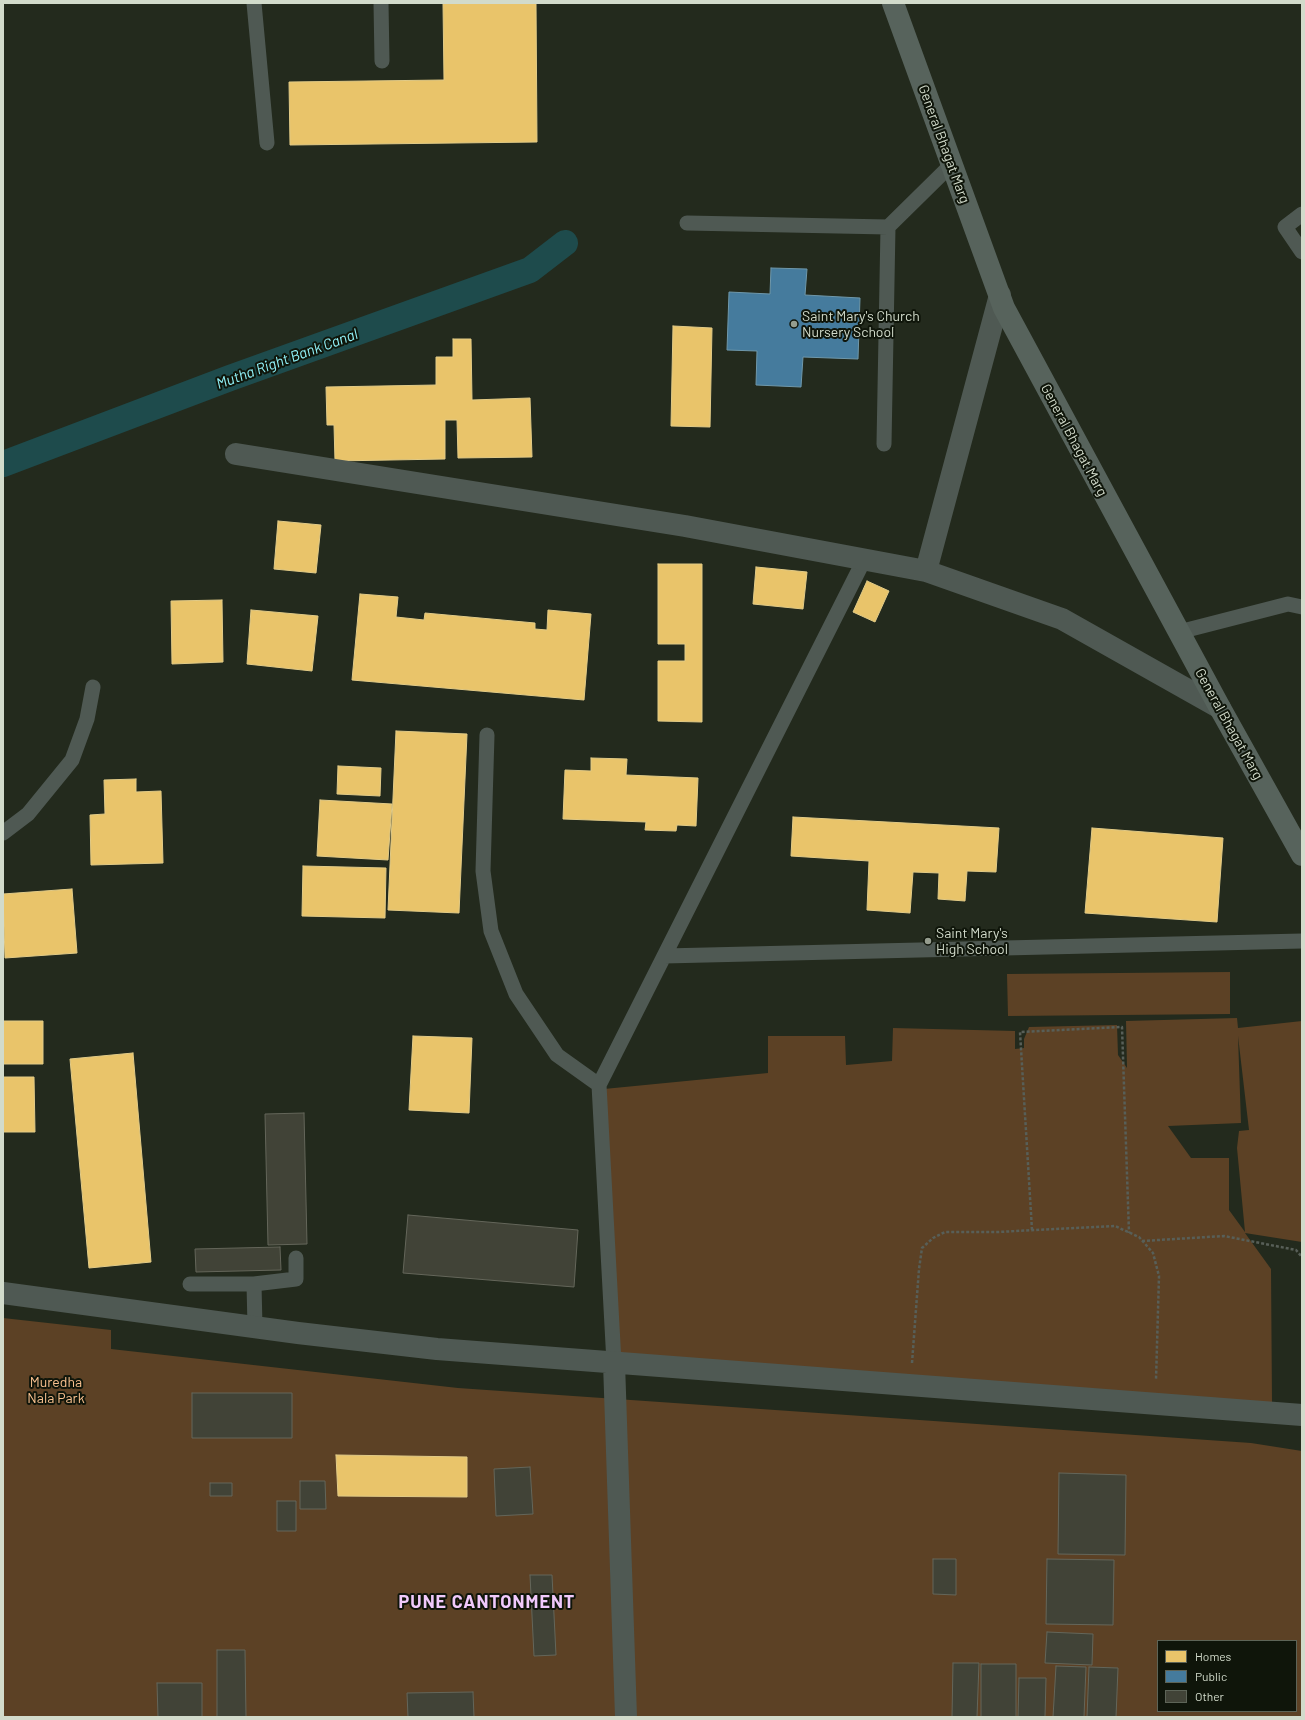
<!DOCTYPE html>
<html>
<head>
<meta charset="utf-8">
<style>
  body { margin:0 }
  #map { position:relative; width:1305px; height:1720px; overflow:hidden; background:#232a1d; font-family:Barlow,sans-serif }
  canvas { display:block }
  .frame { position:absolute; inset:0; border:4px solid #d2dbcb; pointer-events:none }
  .legend { position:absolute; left:1157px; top:1640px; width:140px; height:72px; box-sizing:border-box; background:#0f150a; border:1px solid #5d6457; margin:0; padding:5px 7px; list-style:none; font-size:12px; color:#d2dbcb }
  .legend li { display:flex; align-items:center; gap:8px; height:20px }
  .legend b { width:20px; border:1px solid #5d6457 }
</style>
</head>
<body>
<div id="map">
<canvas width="1305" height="1720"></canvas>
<div class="frame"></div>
<ul class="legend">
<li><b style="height:11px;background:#e9c46a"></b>Homes</li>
<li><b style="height:11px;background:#457b9d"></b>Public</li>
<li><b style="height:11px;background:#414337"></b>Other</li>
</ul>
</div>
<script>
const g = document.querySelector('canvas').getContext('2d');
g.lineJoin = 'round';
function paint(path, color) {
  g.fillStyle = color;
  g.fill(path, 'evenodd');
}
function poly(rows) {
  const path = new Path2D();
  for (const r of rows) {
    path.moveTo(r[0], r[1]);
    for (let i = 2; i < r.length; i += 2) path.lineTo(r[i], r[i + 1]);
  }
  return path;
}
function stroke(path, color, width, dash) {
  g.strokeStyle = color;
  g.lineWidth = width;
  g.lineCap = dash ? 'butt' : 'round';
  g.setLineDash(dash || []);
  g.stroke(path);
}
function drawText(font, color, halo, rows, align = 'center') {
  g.font = font + ' Barlow,sans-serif';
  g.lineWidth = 4;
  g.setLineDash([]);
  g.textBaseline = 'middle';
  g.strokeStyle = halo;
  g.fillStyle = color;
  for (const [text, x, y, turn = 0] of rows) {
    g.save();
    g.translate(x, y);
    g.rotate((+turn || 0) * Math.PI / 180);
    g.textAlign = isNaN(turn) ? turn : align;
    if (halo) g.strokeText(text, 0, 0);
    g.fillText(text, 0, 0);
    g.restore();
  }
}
const green = poly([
  [1230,972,1230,1014,1008,1016,1007,974],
  [1237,1018,1238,1028,1302,1021,1302,1242,1245,1233,1271,1269,1272,1403,618,1358,604,1089,768,1073,768,1036,845,1036,846,1065,892,1061,893,1028,1015,1031,1015,1049,1024,1048,1024,1039,1029,1027,1117,1025,1118,1055,1127,1068,1126,1021],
  [1238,1036,1249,1130,1239,1131,1237,1148,1245,1232,1229,1210,1229,1158,1191,1158,1168,1126,1241,1123],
  [3,1318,111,1330,111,1349,458,1388,1251,1443,1302,1451,1302,1717,3,1717],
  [1158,1641,1296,1641,1296,1711,1158,1711]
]);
const homes = poly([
  [443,3,536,3,537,142,290,145,289,82,444,80,443,3],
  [673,326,712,328,710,427,671,426,673,326],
  [453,339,471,339,472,400,530,398,532,457,458,458,457,420,445,420,445,459,335,461,334,425,327,425,326,387,436,385,436,357,453,357,453,339],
  [278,521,321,525,316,573,274,569,278,521],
  [658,564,702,564,702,722,658,721,658,661,685,661,685,644,658,644,658,564],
  [756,567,807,572,803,609,753,604,756,567],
  [867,581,889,591,875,622,853,612,867,581],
  [360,594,398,597,396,617,424,620,425,613,535,623,535,629,547,630,548,610,591,614,584,700,352,680,360,594],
  [222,600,223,662,172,664,171,601,222,600],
  [251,610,318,616,312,671,247,664,251,610],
  [396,731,467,734,459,913,388,910,396,731],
  [591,758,627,759,626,775,698,778,696,826,677,825,676,831,645,830,646,822,563,819,565,770,591,771,591,758],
  [338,766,381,768,380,796,337,794,338,766],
  [136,779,136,792,161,791,163,863,91,865,90,815,105,814,104,780,136,779],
  [320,800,392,804,388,860,317,856,320,800],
  [793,817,999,828,996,872,967,871,965,901,938,899,939,873,913,872,910,913,867,910,869,861,791,856,793,817],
  [1092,828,1223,838,1217,922,1085,913,1092,828],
  [303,866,386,868,385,918,302,916,303,866],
  [72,889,77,953,5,958,3,894,72,889],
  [3,1021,43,1021,43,1064,3,1064,3,1021],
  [413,1036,472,1038,469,1113,409,1110,413,1036],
  [133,1053,151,1262,89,1268,70,1059,133,1053],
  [3,1077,34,1077,35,1132,3,1132,3,1077],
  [336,1455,467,1457,467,1497,338,1496,336,1455]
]);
const public = poly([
  [771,268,807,269,805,295,860,298,858,359,803,357,801,387,756,385,757,351,727,350,729,292,770,294,771,268]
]);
const canal = poly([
  [3,464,230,378,530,270,565,243]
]);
const building = poly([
  [304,1113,307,1244,268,1245,265,1114,304,1113],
  [408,1215,578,1230,574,1287,403,1273,408,1215],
  [280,1247,281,1270,196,1272,195,1249,280,1247],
  [192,1393,292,1393,292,1438,192,1438,192,1393],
  [530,1467,533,1514,496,1516,494,1469,530,1467],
  [1059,1473,1126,1475,1125,1555,1058,1554,1059,1473],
  [300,1481,325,1481,326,1509,300,1509,300,1481],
  [210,1483,232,1483,232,1496,210,1496,210,1483],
  [277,1501,296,1501,296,1531,277,1531,277,1501],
  [933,1559,956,1559,956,1595,933,1594,933,1559],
  [1047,1559,1114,1560,1113,1625,1046,1624,1047,1559],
  [530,1575,552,1575,556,1655,534,1656,530,1575],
  [1047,1632,1093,1634,1092,1665,1045,1663,1047,1632],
  [217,1650,245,1650,246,1717,217,1717,217,1650],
  [953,1663,979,1663,977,1717,952,1717,953,1663],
  [981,1664,1016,1664,1016,1717,981,1717,981,1664],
  [1056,1666,1086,1667,1084,1717,1053,1717,1056,1666],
  [1089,1667,1118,1668,1116,1717,1087,1717,1089,1667],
  [1019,1678,1046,1678,1045,1717,1018,1717,1019,1678],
  [157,1683,202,1683,202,1717,158,1717,157,1683],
  [473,1692,474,1717,408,1717,407,1693,473,1692]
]);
const path = poly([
  [1032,1230,1020,1032,1122,1027,1129,1233],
  [1142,1241,1224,1236,1296,1250,1302,1257],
  [912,1363,919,1269,922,1248,933,1238,945,1232,997,1232,1115,1226,1139,1237,1153,1253,1159,1276,1156,1380]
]);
const lane = poly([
  [254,3,267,143],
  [381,3,382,61],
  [1302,214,1285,227,1302,252],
  [687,223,888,227],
  [884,444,888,227,952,164],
  [1179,632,1288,604,1302,607],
  [487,735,483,871,491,931,516,994,557,1055,599,1085],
  [3,833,28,814,72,760,87,719,93,687],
  [664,956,1302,941],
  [190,1284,254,1284,296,1279,296,1258],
  [254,1284,255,1327],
  [614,1363,599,1085,864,560]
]);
const street = poly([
  [236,454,685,526,926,571,1062,619,1220,708],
  [926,571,1000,295],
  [3,1293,298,1333,437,1349,1302,1415],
  [614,1363,626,1717]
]);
const secondary = poly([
  [893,3,1004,308,1220,708,1302,855]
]);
const markers = [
  [794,324,4,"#959d8e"],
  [928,941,4,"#959d8e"]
];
const streetNames = [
  ["General Bhagat Marg",944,144,70],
  ["General Bhagat Marg",1074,440,62],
  ["General Bhagat Marg",1229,724,61]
];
const poiNames = [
  ["Saint Mary's Church",802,316],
  ["Nursery School",802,332],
  ["Saint Mary's",936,933],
  ["High School",936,949]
];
const parkNames = [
  ["Muredha",56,1382],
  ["Nala Park",56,1398]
];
const waterNames = [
  ["Mutha Right Bank Canal",287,359,-20]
];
const districtNames = [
  ["PUNE CANTONMENT",487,1602]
];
paint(green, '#5c4125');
paint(homes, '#e9c46a');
stroke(homes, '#e2cb87', 1);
paint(public, '#457b9d');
stroke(public, '#6f98ab', 1);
stroke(canal, '#1e4b4c', 26);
paint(building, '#414337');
stroke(building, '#64665a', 1);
stroke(path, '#585f58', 2.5, [3, 2]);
stroke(lane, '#4f5953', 15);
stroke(street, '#4f5953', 22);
stroke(secondary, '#57635c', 22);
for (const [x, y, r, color] of markers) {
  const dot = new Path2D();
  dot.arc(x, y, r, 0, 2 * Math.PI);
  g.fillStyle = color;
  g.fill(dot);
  stroke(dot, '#0f150a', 1.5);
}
drawText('14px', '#d2dbcb', '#0f150a', streetNames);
drawText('14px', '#d2dbcb', '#0f150a', poiNames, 'left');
drawText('14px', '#fbc290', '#0f150a', parkNames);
drawText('italic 15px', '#92f3fa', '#0f150a', waterNames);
g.letterSpacing = '1px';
drawText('bold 18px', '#f0c9fb', '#0f150a', districtNames);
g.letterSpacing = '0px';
</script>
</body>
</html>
